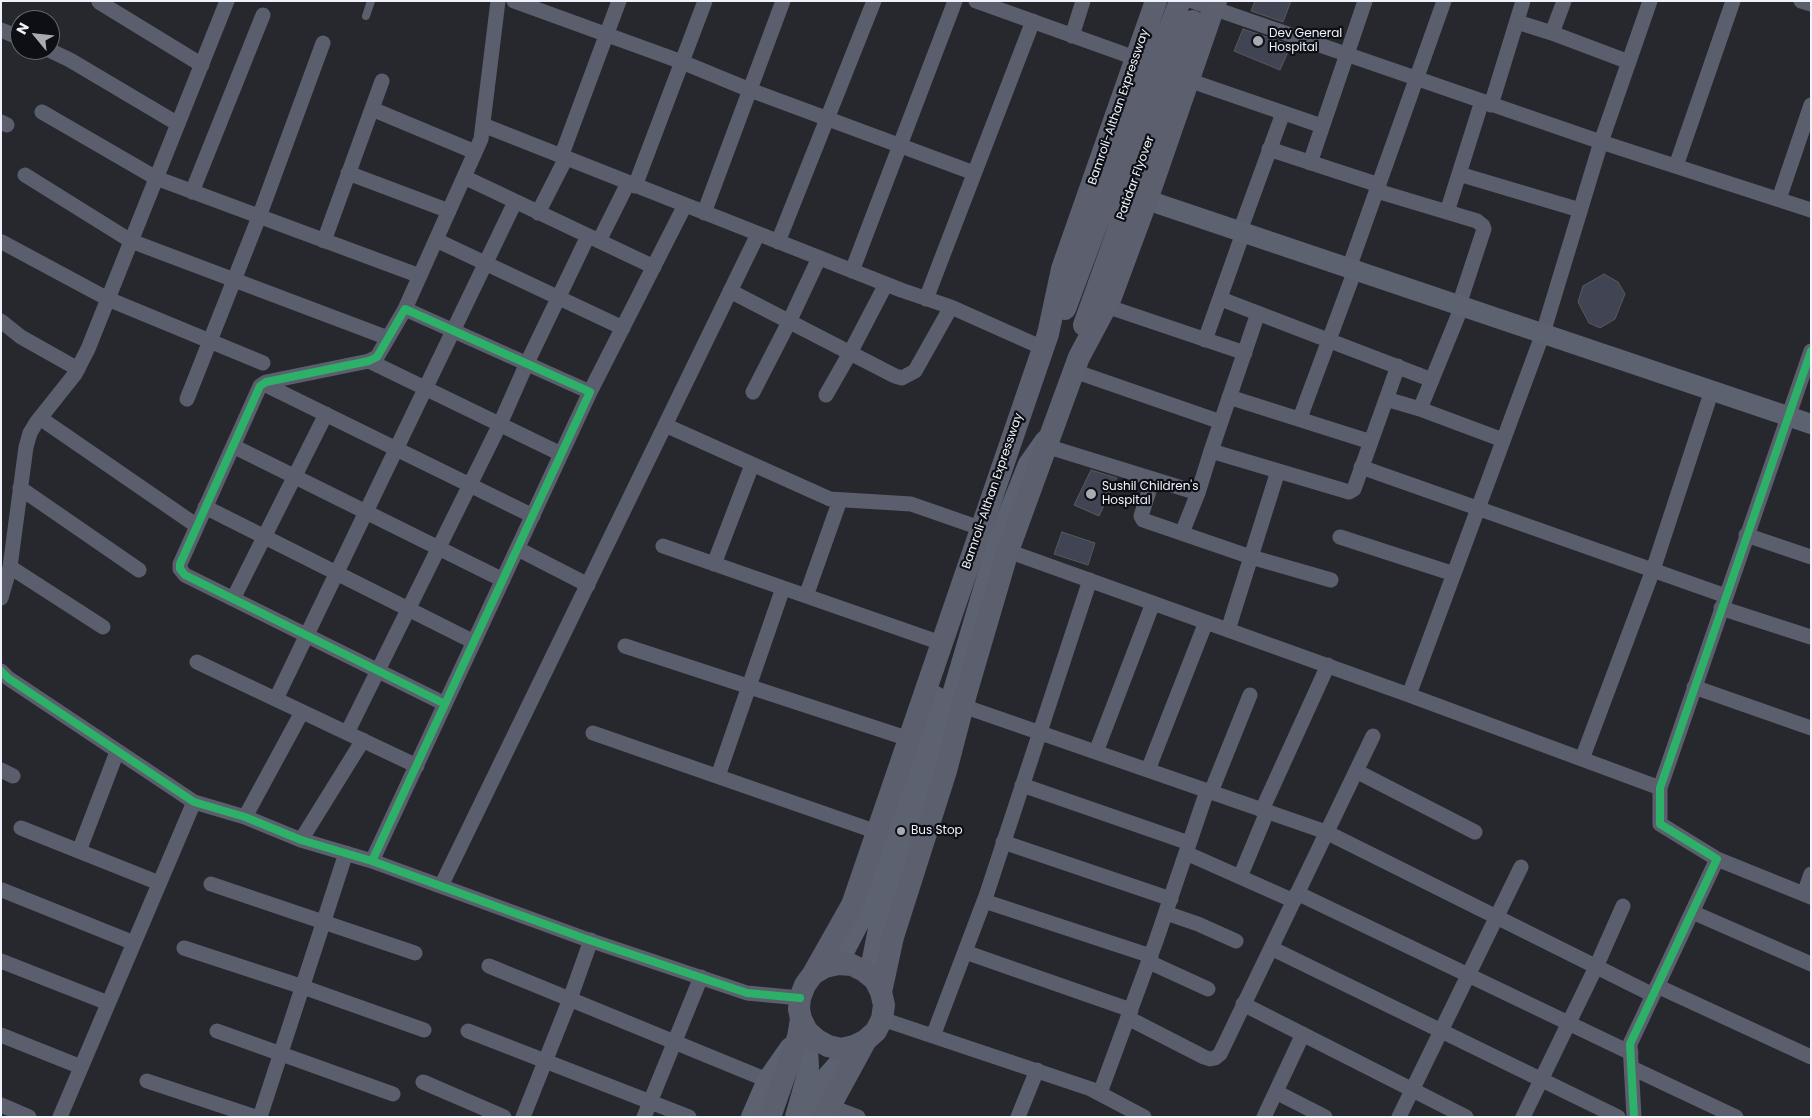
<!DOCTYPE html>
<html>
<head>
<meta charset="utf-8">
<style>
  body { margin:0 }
  #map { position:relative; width:1812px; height:1118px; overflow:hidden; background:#26282e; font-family:Poppins,sans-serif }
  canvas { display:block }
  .frame { position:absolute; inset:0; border:2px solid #eff2fa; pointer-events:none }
  .north { position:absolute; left:10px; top:10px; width:50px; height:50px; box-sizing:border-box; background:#0d0f15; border:1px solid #676a71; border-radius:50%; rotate:298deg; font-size:14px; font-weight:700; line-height:20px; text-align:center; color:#eff2fa }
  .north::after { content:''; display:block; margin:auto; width:18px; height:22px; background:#a9abb3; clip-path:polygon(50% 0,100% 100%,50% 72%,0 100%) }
</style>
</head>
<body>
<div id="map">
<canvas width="1812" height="1118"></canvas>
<div class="frame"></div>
<div class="north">N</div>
</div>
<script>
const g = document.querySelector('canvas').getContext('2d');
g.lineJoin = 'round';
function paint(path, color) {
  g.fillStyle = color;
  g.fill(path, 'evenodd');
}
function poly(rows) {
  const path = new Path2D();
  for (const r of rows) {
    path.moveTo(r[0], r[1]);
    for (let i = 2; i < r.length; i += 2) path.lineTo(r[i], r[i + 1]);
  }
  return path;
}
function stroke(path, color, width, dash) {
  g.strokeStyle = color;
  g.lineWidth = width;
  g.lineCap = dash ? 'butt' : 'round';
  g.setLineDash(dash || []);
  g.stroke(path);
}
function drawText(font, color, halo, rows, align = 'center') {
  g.font = font + ' Poppins,sans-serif';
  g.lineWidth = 4.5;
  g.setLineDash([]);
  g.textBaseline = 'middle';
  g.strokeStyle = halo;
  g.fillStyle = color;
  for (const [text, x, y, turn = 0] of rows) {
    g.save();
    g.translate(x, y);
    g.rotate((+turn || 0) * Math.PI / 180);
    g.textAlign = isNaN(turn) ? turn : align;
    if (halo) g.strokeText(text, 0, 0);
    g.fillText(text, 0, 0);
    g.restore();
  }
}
const building = poly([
  [1255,1,1291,1,1283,22,1251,11,1255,1],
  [1243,29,1291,45,1280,70,1234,51,1243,29],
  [1604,274,1618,282,1625,294,1615,319,1600,328,1589,323,1578,302,1583,286,1604,274],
  [1091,470,1117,478,1099,516,1074,505,1091,470],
  [1062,532,1095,543,1088,565,1054,554,1062,532]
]);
const lane = poly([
  [366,16,371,1]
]);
const street = poly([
  [514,1,682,62,750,90,974,173],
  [976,1,1135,58],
  [1192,1,1601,142,1811,210],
  [1801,1,1811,4],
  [99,2,202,65],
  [1517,22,1552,33,1629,62],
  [1,30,20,38],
  [1552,33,1564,1],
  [1072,36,1083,1],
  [49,50,70,60,178,124],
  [1188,80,1322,126],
  [1491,105,1523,1],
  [372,109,475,152],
  [42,112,156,178,420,276],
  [1,122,7,125],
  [483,125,901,290,951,307,1043,348],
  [1269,149,1379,185],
  [561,157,619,1],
  [1310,163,1365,1],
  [1676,166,1733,1],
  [348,173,449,211],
  [1459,174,1580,210],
  [25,175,131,241,388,338],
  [464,177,654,267],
  [635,186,705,1],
  [1377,191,1477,221,1483,226,1484,229,1459,305],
  [192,192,263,15],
  [1779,199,1811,105],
  [1447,212,1482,101],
  [538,213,566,158],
  [704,213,783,1],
  [1240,231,1283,113],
  [436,240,623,328],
  [324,241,382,81],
  [599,241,628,183],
  [2,242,108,299,263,363],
  [778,242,874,1],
  [1349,268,1444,1],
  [852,271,955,1],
  [730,291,895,376,902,378,915,371,951,307],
  [926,299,1033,21],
  [1221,299,1432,380],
  [1106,306,1245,353],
  [405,309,481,139,498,1],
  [1258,313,1211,451,1349,492,1354,489,1398,366],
  [1,321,21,337,78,369],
  [1205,340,1243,233],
  [369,361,561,454],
  [1074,371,1221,422],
  [264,384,533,516],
  [590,392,685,205],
  [753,392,789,322,819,258],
  [826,395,850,353,886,284],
  [1229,397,1371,442],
  [187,399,259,217,323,43],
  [1386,399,1420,409,1503,440],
  [1420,409,1462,306],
  [40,418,197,526],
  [1300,418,1355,270],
  [665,425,830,499,911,504,980,528],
  [233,446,503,580],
  [1046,446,1198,493,1211,451],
  [1361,467,1726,596],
  [1153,479,1141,516,1143,520,1251,557,1331,580],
  [20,488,139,570],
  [205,507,474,642],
  [1182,533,1198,493],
  [1746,535,1811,557],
  [1340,537,1454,574],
  [663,546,941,643],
  [518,549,588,585],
  [1008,551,1409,695,1660,788],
  [714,564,752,465],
  [10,567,103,627],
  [806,596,840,500],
  [1,598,10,567,26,447,30,433,36,423,75,374,88,349,227,1],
  [233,599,326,414],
  [1721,608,1811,637],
  [1228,630,1278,471],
  [625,646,909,739],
  [197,662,417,766],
  [1,671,8,678,194,802,245,817,301,840,372,861,583,938,747,993,800,998],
  [1694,687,1811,728],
  [1409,695,1543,333,1601,142,1650,1],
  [276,699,515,202],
  [963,706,1326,832,1653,995],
  [347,733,500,424,527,363,588,236],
  [593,733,877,832],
  [1096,752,1153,603],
  [1582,759,1653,570,1712,390],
  [1,770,13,776],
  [1148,770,1206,622],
  [1356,771,1475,832],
  [718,776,783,588],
  [1022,785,1189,843],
  [1211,792,1250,695],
  [1262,810,1328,665],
  [245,817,302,712],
  [21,828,159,883],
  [301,840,363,740],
  [1003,842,1171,899],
  [79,851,117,752],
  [1186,853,1294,901],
  [1717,859,1811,897],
  [372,861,590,392,405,309,377,357,369,361,266,382,260,386,180,564,180,569,185,575,445,704],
  [1240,877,1267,812],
  [211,884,415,953],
  [441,886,758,234],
  [2,890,134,943],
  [1297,893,1631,1053],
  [1804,894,1811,874],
  [984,901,1151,956],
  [1692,912,1811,964],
  [1166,913,1198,924,1236,941],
  [184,948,303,987,424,1030],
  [1271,948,1618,1117],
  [965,952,1131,1010],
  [1,961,108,1003],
  [1149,962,1208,989],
  [489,966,767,1080],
  [1657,986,1811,1057],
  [1243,1004,1466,1117],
  [1128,1018,1204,1057,1210,1059,1215,1058,1220,1054,1373,736],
  [882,1019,1091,1089,1144,1117],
  [217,1031,393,1094],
  [468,1031,689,1117],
  [1,1035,81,1067],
  [933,1036,986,896,1090,580],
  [1632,1068,1736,1117],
  [147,1081,256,1117],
  [423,1082,504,1117],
  [1276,1092,1325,1117],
  [1100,1093,1156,941,1207,791],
  [1,1105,29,1117],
  [829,1106,858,1117],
  [60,1117,194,802],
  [260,1117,346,853],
  [523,1117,570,999,591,940],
  [644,1117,701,977],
  [1018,1117,1037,1070],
  [1264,1117,1303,1034],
  [1399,1117,1521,867],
  [1523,1117,1596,967,1623,906],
  [1634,1117,1630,1044,1717,859,1660,824,1660,788,1811,351]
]);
const secondary = poly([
  [1147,200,1811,424],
  [838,964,864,914,936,696],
  [869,974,880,919,920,802,997,542,1028,464,1045,440],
  [751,1117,767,1080,790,1047],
  [795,1117,809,1067,807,1031],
  [803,1117,826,1077,854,1046]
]);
const primary = poly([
  [1065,309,1180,1],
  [1084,325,1193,21],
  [813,974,852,905,1048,334,1062,269,1156,1],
  [881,992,893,937,946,771,966,694,1008,551,1079,357,1111,297,1147,200,1216,1],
  [770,1117,798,1037,801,1019],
  [824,1117,866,1040,876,1031,882,1019,884,1005,881,992,875,980,864,971,852,965,838,964,825,967,813,974,805,985,800,998,799,1009,801,1019,807,1031,817,1040,828,1046,841,1049,854,1046,866,1040]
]);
const cycleway = poly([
  [1,671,8,678,194,802,245,817,301,840,372,861,583,938,747,993,800,998],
  [372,861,590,392,405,309,377,357,369,361,266,382,260,386,180,564,180,569,185,575,445,704],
  [1634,1117,1630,1044,1717,859,1660,824,1660,788,1811,351]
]);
const markers = [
  [1258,41,6,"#a9abb3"],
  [1091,494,6,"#a9abb3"],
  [901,831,5,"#a9abb3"]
];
const poiNames = [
  ["Dev General",1269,34],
  ["Hospital",1269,48],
  ["Sushil Children's",1102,487],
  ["Hospital",1102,501],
  ["Bus Stop",911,831]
];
const streetNames = [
  ["Bamroli-Althan Expressway",1119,107,-71],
  ["Patidar Flyover",1136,178,-70],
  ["Bamroli-Althan Expressway",993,491,-71]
];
paint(building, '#414553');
stroke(building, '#57595e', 1);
stroke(lane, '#5b5f6d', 8);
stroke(street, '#5b5f6d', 15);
stroke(secondary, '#5d6270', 20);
stroke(primary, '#5c5f6e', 22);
stroke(cycleway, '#2db169', 8);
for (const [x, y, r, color] of markers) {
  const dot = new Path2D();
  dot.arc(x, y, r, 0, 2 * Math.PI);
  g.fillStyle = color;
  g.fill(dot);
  stroke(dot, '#0d0f15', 2);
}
drawText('12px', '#eff2fa', '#0d0f15', poiNames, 'left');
drawText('12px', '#eff2fa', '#0d0f15', streetNames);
</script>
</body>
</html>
